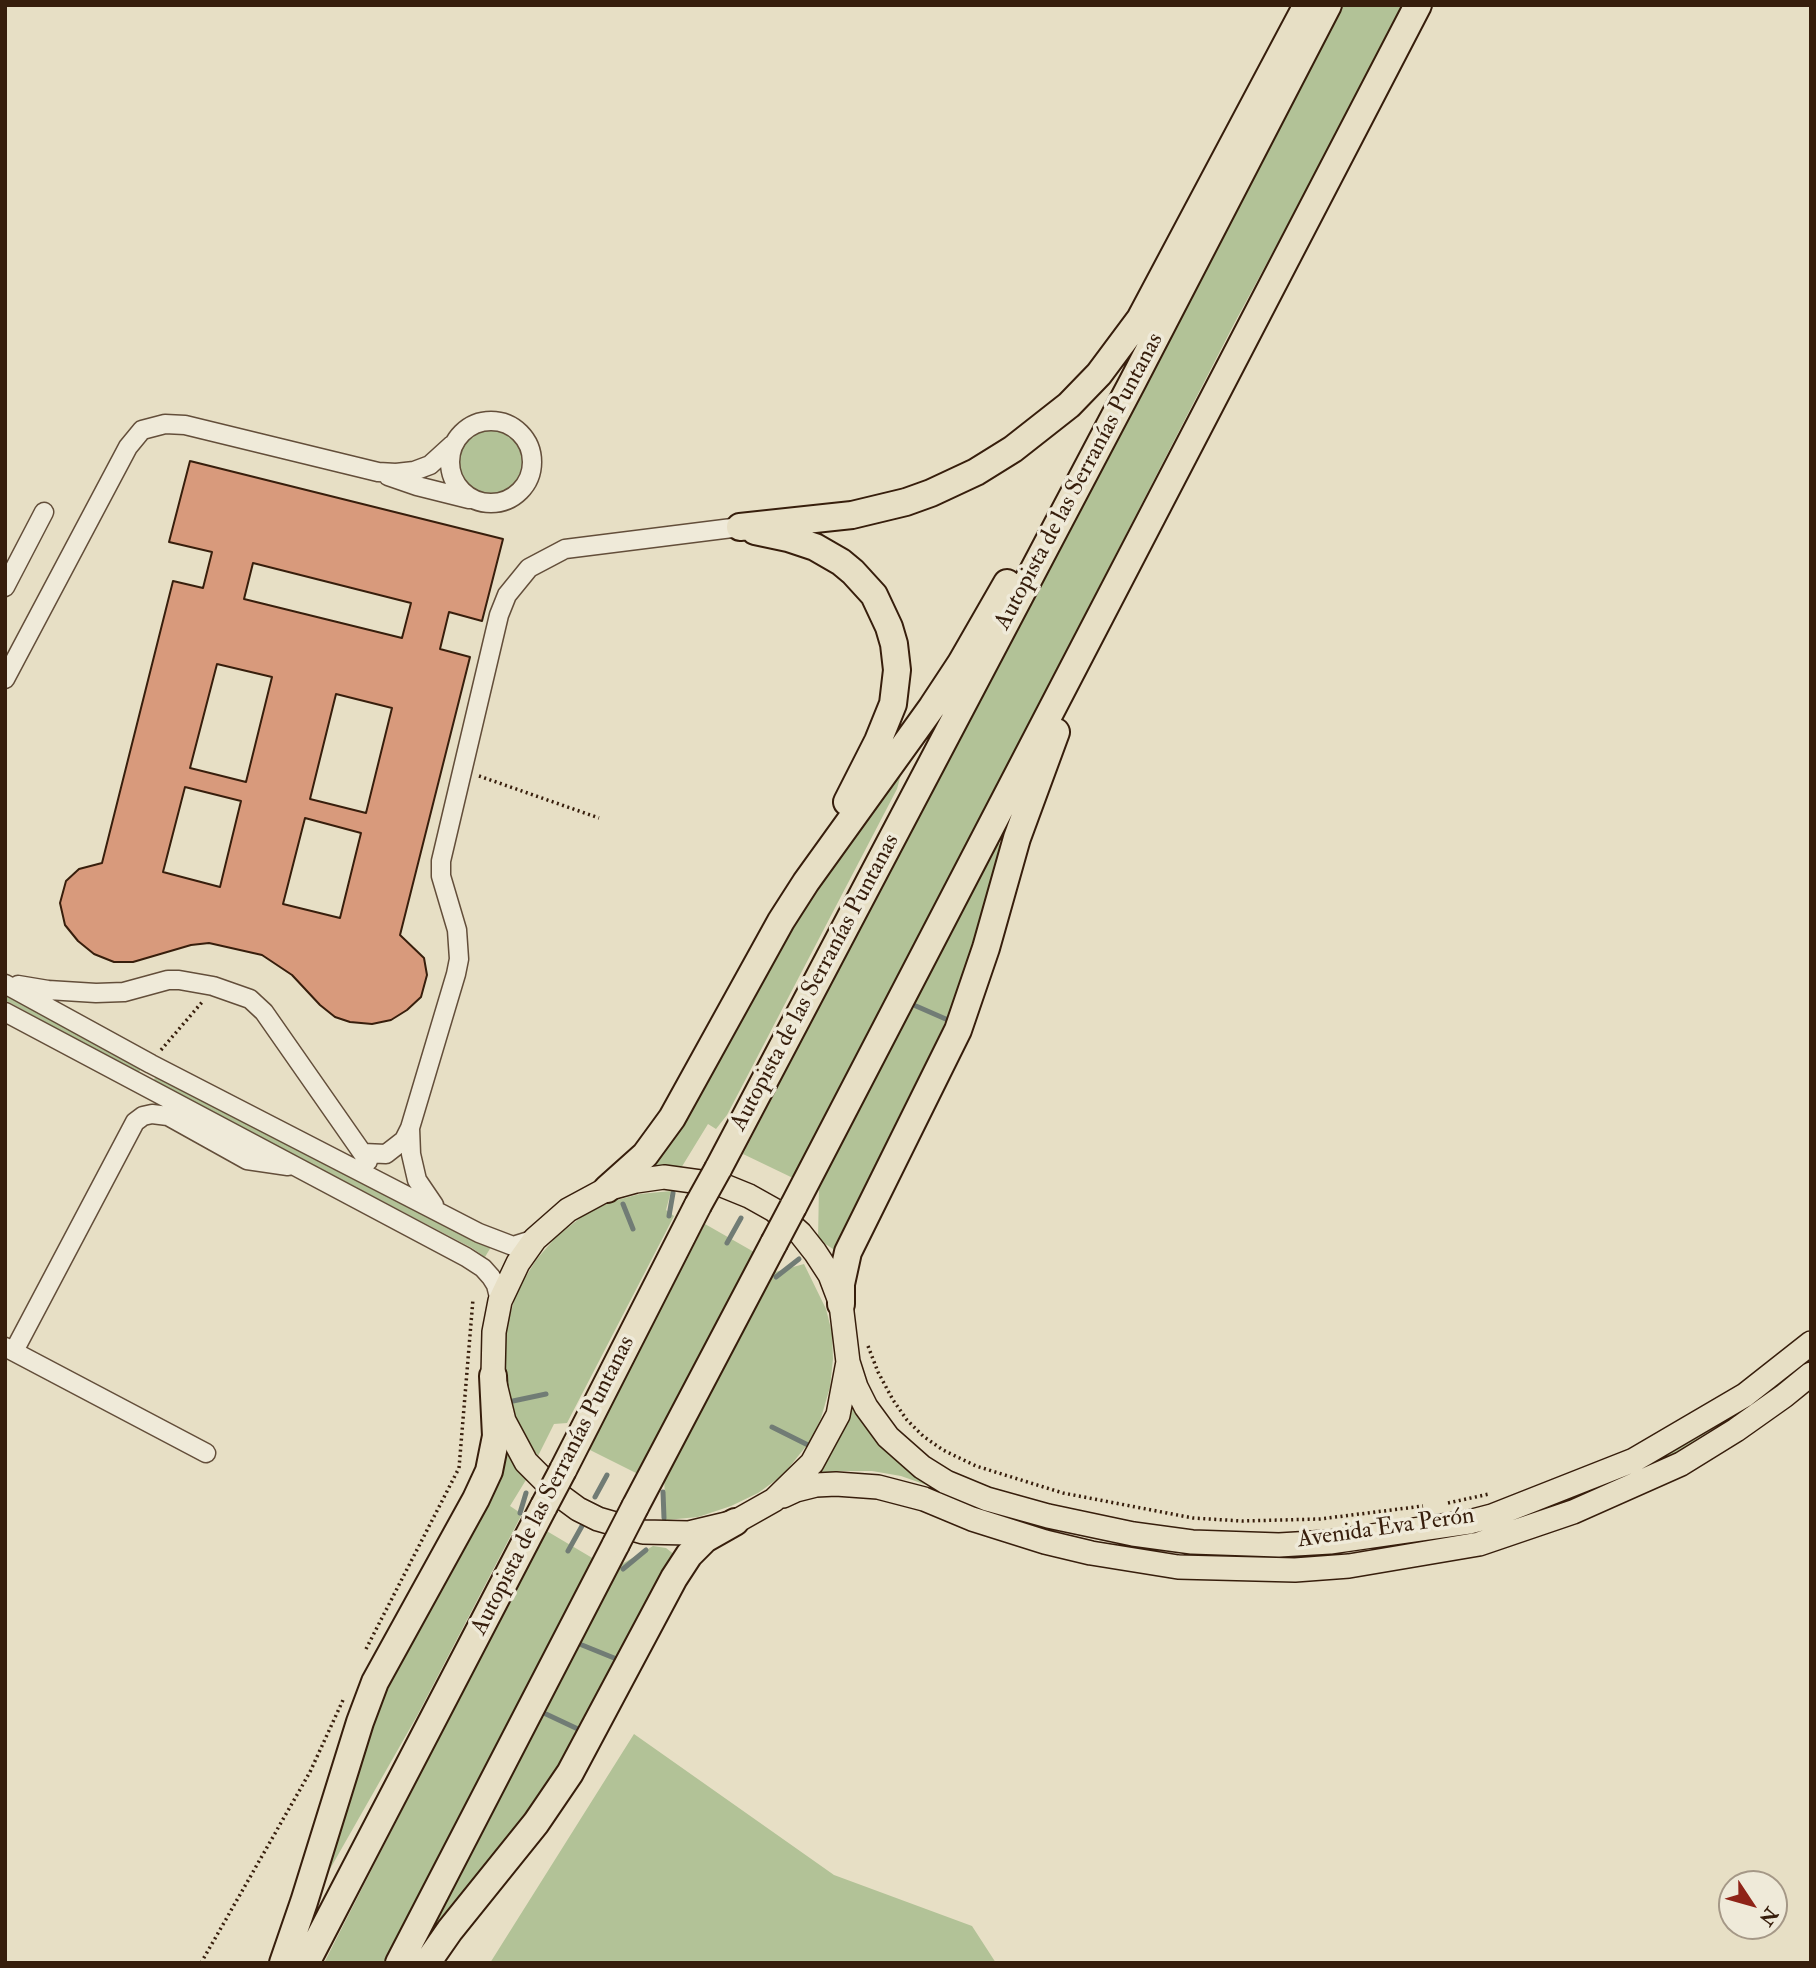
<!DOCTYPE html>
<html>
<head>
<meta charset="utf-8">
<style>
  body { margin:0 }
  #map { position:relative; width:1816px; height:1968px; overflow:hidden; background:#e7dfc5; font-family:"IM FELL Double Pica",serif }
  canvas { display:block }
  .frame { position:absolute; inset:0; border:7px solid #371e0c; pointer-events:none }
  .north { position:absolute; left:1718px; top:1870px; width:70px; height:70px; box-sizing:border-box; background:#efead9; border:2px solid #a59887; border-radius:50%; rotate:126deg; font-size:19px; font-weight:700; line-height:28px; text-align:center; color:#371e0c }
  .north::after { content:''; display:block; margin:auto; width:24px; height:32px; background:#8f2418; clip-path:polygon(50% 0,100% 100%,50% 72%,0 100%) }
</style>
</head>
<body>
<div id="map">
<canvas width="1816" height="1968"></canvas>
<div class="frame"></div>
<div class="north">N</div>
</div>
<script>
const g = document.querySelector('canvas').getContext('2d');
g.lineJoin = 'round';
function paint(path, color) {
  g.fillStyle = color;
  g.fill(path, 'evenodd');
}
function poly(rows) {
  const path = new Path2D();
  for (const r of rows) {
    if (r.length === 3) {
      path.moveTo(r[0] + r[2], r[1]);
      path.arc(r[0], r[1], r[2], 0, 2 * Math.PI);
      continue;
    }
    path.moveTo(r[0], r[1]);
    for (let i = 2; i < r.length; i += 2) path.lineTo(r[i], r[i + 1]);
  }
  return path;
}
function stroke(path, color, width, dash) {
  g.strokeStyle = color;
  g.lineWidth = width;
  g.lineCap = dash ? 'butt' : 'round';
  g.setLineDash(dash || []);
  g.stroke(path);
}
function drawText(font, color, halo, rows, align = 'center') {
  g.font = font + ' "IM FELL Double Pica",serif';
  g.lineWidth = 7;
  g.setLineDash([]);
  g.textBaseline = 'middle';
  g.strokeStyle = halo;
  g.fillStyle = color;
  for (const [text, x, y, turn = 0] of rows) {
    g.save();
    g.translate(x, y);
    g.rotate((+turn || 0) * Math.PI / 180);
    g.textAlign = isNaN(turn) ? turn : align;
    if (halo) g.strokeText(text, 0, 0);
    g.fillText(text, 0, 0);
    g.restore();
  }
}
const green = poly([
  [1340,5,1406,5,1235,322,795,1179,743,1154,912,826,1211,260],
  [490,462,32],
  [904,763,897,789,727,1115,716,1129,708,1124,678,1173,654,1174,646,1166,774,944],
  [996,839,1003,849,973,957,942,1029,855,1206,841,1240,839,1253,818,1239,819,1187,811,1177],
  [5,992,142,1068,138,1073,5,1000],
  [157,1075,475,1240,491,1247,485,1257,472,1248,153,1081],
  [671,1191,666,1210,674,1216,567,1423,554,1424,538,1456,527,1440,515,1416,507,1384,504,1355,506,1329,517,1291,536,1260,556,1237,584,1215,613,1201,640,1194],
  [705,1224,754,1252,638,1474,588,1449],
  [804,1264,826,1309,832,1333,833,1359,830,1387,821,1418,811,1440,783,1475,758,1493,731,1506,698,1517,666,1520,664,1477,767,1266,775,1272],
  [1811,1352,1811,1361,1780,1385,1677,1452,1636,1472,1506,1522,1424,1540,1332,1553,1252,1555,1166,1549,1077,1534,1034,1523,901,1476,872,1471,837,1471,810,1476,808,1474,844,1405,851,1383,874,1424,913,1464,936,1480,1028,1514,1105,1531,1195,1546,1265,1549,1311,1548,1383,1540,1465,1527,1499,1518,1633,1468,1726,1414,1775,1381],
  [499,1430,529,1475,510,1506,522,1514,417,1716,326,1876,322,1880,364,1727],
  [545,1530,594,1559,384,1963,324,1963],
  [653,1546,666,1548,675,1555,651,1593,609,1684,540,1799,422,1952,415,1952,610,1565,622,1564],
  [634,1734,834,1875,972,1926,996,1963,490,1963]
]);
const stream = poly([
  [916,1006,948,1020],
  [623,1204,633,1229],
  [669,1216,673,1193],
  [727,1243,741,1218],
  [776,1277,799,1259],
  [513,1401,546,1394],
  [772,1427,808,1445],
  [663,1492,664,1518],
  [595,1497,607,1475],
  [520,1513,526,1493],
  [568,1551,582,1526],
  [623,1569,646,1550],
  [582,1645,619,1660],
  [546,1714,580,1730]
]);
const building = poly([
  [190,461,503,539,482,621,449,612,440,649,470,657,400,935,424,958,427,975,421,997,407,1010,391,1020,372,1024,350,1022,335,1017,320,1005,292,975,262,955,209,943,191,945,133,962,114,962,94,954,78,941,65,925,60,903,66,881,79,869,102,863,173,581,203,588,212,552,169,542,190,461],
  [253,563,411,603,402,638,244,599,253,563],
  [217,664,272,677,246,782,190,768,217,664],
  [336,694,392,708,366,813,310,799,336,694],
  [185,787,241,801,220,887,163,872,185,787],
  [305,818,361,833,340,918,283,904,305,818]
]);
const path = poly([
  [479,776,599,818],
  [161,1050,203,1001],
  [868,1346,878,1372,893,1400,907,1420,923,1436,943,1450,976,1466,1063,1493,1193,1518,1242,1521,1320,1519,1423,1506],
  [1448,1503,1489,1494],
  [366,1649,459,1468,473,1299],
  [201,1963,310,1772,343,1700]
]);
const minor = poly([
  [491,462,41],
  [388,476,417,486,469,499],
  [5,587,44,512],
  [5,679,128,447,142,430,165,424,185,425,378,472,396,473,414,471,430,465,452,445],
  [5,984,151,1064,479,1233,513,1246,535,1239],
  [18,985,48,990,96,993,124,992,168,980,179,980,213,986,250,999,264,1012,368,1161],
  [5,1012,466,1257,483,1268,491,1277,496,1285,500,1301],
  [410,1128,411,1154,417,1180,434,1205],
  [363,1153,386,1154,404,1140,410,1128,456,974,459,959,457,930,441,876,441,861,499,615,507,595,529,568,565,549,740,527],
  [5,1347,206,1453],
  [14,1351,135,1122,143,1116,152,1114,168,1116,247,1160,288,1166]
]);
const major = poly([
  [848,1362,838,1415,812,1463,774,1500,735,1522,689,1533,643,1532,598,1519,578,1509,559,1495,526,1462,504,1421,493,1376,494,1332,500,1301,518,1263,535,1239,568,1210,607,1189,636,1181,664,1177,722,1185,749,1196,774,1210,800,1233,815,1252,830,1275,841,1304,848,1362,856,1387,866,1407,888,1437,922,1467,946,1482,987,1499,1048,1516,1133,1534,1192,1542,1279,1545,1330,1542,1469,1522,1492,1516,1634,1460,1745,1395,1811,1343],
  [783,1496,796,1490,816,1485,836,1484,878,1487,924,1499,972,1519,1045,1542,1091,1553,1178,1567,1295,1570,1349,1566,1479,1544,1573,1512,1681,1464,1736,1430,1784,1396,1811,1374]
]);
const highway = poly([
  [740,527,852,515,906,502,931,493,976,472,1013,449,1069,405,1099,374,1140,319,1307,5],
  [755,531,788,538,815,547,841,562,853,572,874,595,889,627,894,644,897,670,893,704,878,741,847,802],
  [718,1169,1132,383,1328,5],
  [607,1189,645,1155,672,1118,781,921,806,882,932,707,961,663,1007,583],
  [793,1207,1418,5],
  [841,1304,841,1284,848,1252,958,1030,986,948,1017,838,1056,732],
  [563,1470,698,1205],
  [635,1507,774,1243],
  [283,1963,304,1902,360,1722,375,1682,476,1499,489,1471,496,1436,493,1376],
  [306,1963,544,1506],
  [399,1963,616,1544],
  [427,1963,450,1930,536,1823,570,1773,674,1578,689,1555,705,1539,735,1522]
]);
const highwayBridge = poly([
  [698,1205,718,1169],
  [774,1243,793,1207],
  [544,1506,563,1470],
  [616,1544,635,1507]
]);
const streetNames = [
  ["Autopista de las Serranías Puntanas",1080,482,-62],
  ["Autopista de las Serranías Puntanas",816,983,-62],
  ["Autopista de las Serranías Puntanas",554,1486,-63],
  ["Avenida Eva Perón",1386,1529,-8]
];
paint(green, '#b2c297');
stroke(stream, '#717c75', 5);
paint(building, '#d89a7c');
stroke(building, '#371e0c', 2);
stroke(minor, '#634e3a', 21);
stroke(major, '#371e0c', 26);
stroke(highway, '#371e0c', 30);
stroke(path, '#371e0c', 3.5, [2, 3.5]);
stroke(minor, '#efead9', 18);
stroke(major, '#e7dfc5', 23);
stroke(highway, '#e7dfc5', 26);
stroke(highwayBridge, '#371e0c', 30, []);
stroke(highwayBridge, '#e7dfc5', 26);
drawText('24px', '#371e0c', '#efead9', streetNames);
</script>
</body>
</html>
